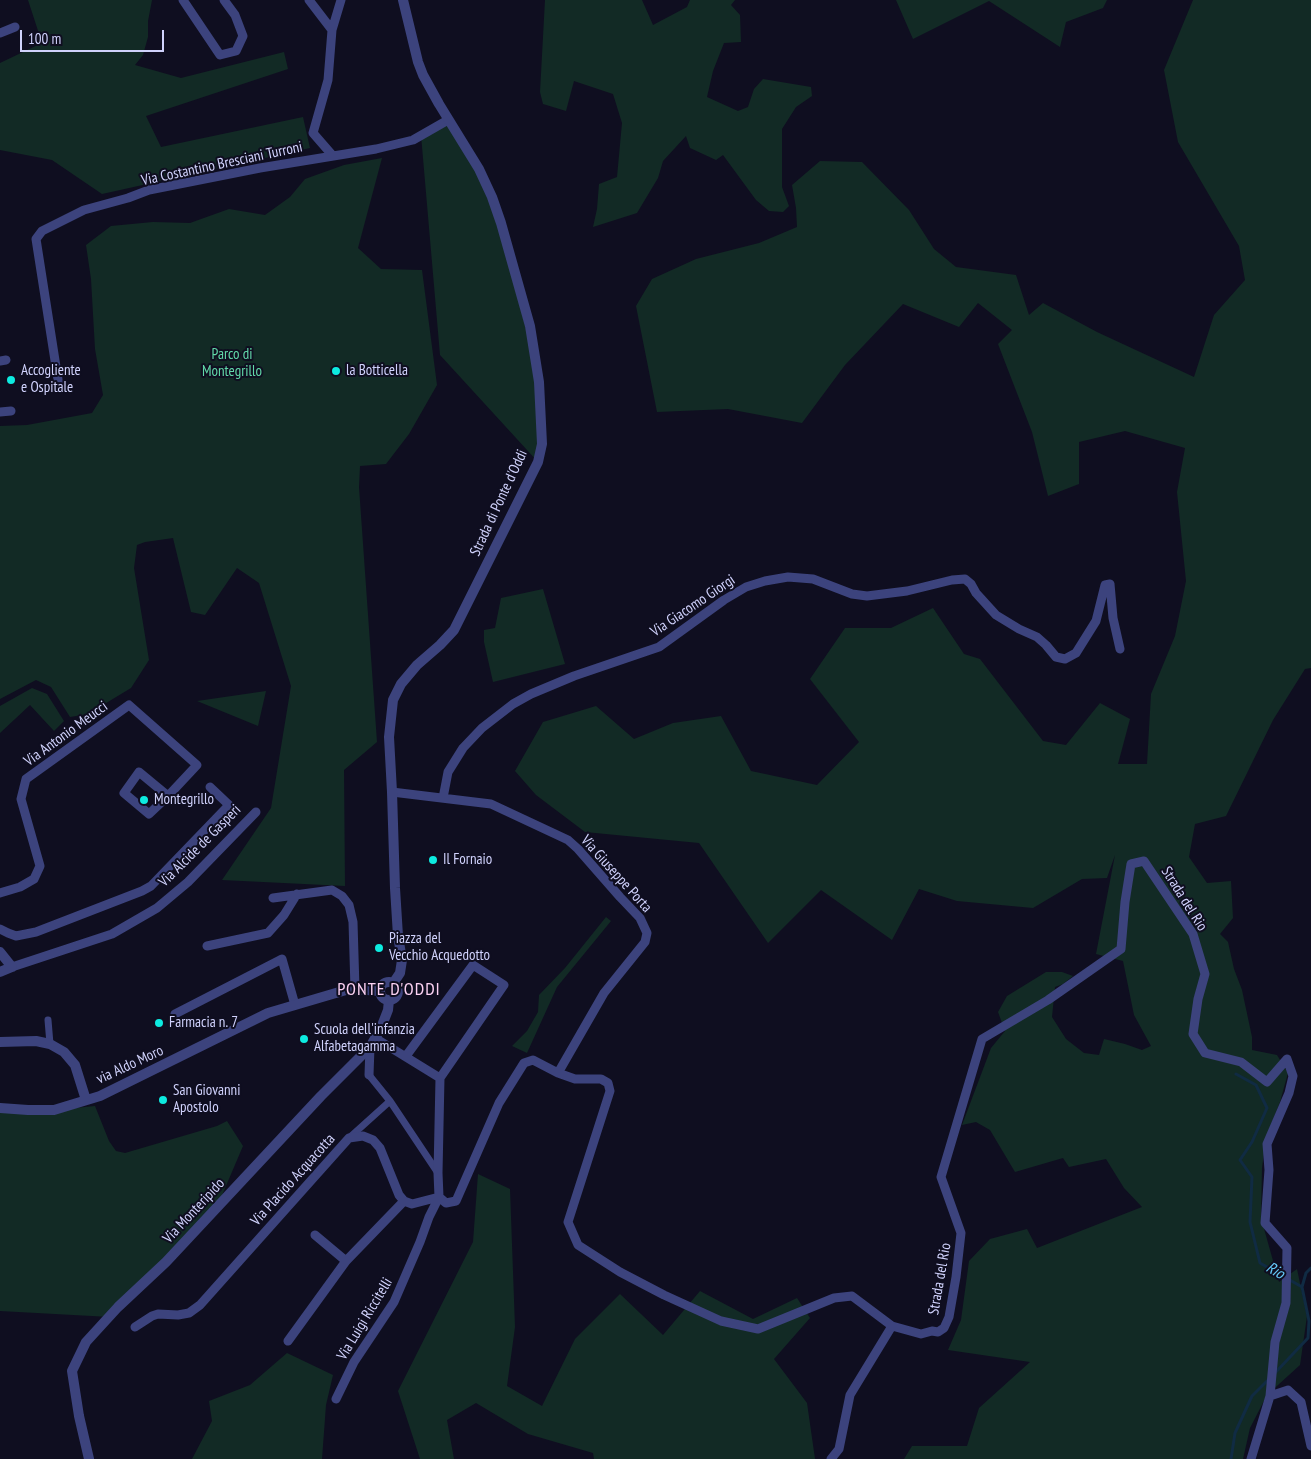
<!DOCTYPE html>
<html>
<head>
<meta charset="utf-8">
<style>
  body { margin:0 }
  #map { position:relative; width:1311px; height:1459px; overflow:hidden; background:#0f0e20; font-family:"PT Sans Narrow",sans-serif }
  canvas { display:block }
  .scale { position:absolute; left:20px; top:30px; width:144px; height:22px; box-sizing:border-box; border:2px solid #d0d2fc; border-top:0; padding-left:6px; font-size:15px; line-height:18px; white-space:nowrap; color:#d0d2fc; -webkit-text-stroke:4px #0f0e20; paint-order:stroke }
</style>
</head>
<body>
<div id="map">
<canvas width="1311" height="1459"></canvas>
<div class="scale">100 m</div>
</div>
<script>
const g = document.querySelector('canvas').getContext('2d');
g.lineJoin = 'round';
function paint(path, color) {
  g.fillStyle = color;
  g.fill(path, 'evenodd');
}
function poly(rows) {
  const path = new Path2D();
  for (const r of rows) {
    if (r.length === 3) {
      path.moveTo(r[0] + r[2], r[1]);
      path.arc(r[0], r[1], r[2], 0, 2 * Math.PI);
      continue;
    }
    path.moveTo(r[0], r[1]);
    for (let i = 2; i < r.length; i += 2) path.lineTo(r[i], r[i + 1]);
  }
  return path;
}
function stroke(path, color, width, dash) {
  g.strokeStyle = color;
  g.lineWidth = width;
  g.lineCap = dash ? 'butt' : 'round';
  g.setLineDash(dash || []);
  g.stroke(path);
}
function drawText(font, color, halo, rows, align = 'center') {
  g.font = font + ' "PT Sans Narrow",sans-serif';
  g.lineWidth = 4;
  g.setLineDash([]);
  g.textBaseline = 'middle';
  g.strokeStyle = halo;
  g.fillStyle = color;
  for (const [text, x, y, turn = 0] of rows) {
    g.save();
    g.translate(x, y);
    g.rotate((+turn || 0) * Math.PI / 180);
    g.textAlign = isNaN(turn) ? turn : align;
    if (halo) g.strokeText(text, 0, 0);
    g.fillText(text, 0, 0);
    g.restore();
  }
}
const green = poly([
  [28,0,152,0,148,21,148,37,143,55,135,65,181,78,284,52,288,69,146,116,161,147,303,117,310,148,102,194,52,160,0,150,0,63,42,43],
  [545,0,642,0,653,25,687,7,690,0,735,0,731,5,740,15,741,42,724,43,713,71,707,97,738,111,748,107,754,89,763,79,811,87,812,96,796,107,782,129,782,187,789,206,783,212,769,211,756,200,723,155,716,160,690,148,686,136,663,161,658,178,637,213,593,227,597,209,599,184,617,177,622,123,613,94,574,81,566,111,543,104,540,92],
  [896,0,1107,0,1103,8,1066,22,1060,47,989,1,913,39],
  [1193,0,1311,0,1311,668,1305,669,1273,720,1226,816,1195,824,1189,857,1207,883,1231,881,1233,918,1220,934,1228,942,1234,969,1242,990,1252,1037,1252,1050,1277,1055,1288,1073,1280,1102,1266,1137,1262,1168,1261,1218,1279,1282,1297,1269,1307,1316,1300,1365,1267,1395,1250,1428,1243,1459,904,1459,912,1446,967,1446,979,1408,1030,1362,948,1350,961,1320,969,1261,990,1239,1027,1229,1037,1248,1142,1207,1124,1188,1106,1159,1069,1167,1063,1158,1015,1172,990,1130,976,1122,962,1125,991,1048,1005,1031,998,1012,1007,996,1046,972,1062,972,1073,976,1063,984,1055,987,1052,1017,1066,1039,1084,1053,1099,1055,1104,1039,1125,1044,1142,1050,1151,1046,1134,1015,1123,961,1096,954,1115,855,1107,878,1082,879,1033,908,957,901,919,889,892,940,821,890,768,943,699,843,585,832,536,795,515,771,543,722,596,706,634,739,673,723,721,716,751,771,817,785,859,742,810,679,845,628,891,628,933,608,964,654,980,659,1043,741,1066,745,1100,703,1130,719,1118,764,1147,764,1151,694,1175,636,1186,581,1177,492,1185,448,1125,431,1079,442,1079,484,1048,496,1032,432,998,344,1012,330,978,303,959,327,903,304,845,365,802,423,728,409,657,412,636,306,652,279,696,259,759,243,797,227,796,208,792,185,820,161,862,162,909,210,934,249,956,267,1016,275,1029,315,1043,303,1097,332,1194,377,1214,315,1245,280,1239,246,1178,142,1164,70],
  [448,120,492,197,539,379,538,462,440,355,421,135],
  [382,158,358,248,381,269,422,270,437,385,409,434,386,464,360,466,359,487,377,742,344,770,345,886,222,880,271,808,291,686,259,583,237,568,205,615,191,612,173,538,145,542,137,545,134,568,149,660,131,688,88,714,70,717,51,687,36,680,0,699,0,426,27,425,92,413,103,395,95,349,91,279,86,245,111,226,153,222,190,223,229,209,265,215,290,197,305,179,344,165],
  [543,589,565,664,493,682,484,642,484,630,495,628,501,598],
  [32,688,47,694,64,721,54,731,30,705,0,733,0,706],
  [266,691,258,726,197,701],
  [606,917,611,921,557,987,527,1053,512,1046,527,1031,538,1012,539,995,565,968],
  [95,1106,109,1141,116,1151,125,1153,217,1126,227,1121,243,1146,217,1207,110,1317,0,1311,0,1108,54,1110],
  [478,1174,510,1189,515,1327,507,1386,542,1406,575,1339,620,1294,663,1335,700,1291,753,1319,797,1298,810,1318,774,1359,807,1403,815,1459,594,1459,593,1453,528,1434,476,1403,447,1420,454,1459,420,1459,398,1391,473,1242],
  [287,1353,333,1375,326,1405,322,1459,192,1459,212,1421,209,1401,250,1385]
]);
const stream = poly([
  [1236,1074,1256,1085,1267,1108,1252,1142,1240,1160,1252,1177,1250,1222,1260,1263,1302,1287,1309,1321,1308,1338,1274,1374],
  [1302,1287,1306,1273,1311,1268],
  [1231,1459,1235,1433,1252,1396,1270,1378]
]);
const pedestrian = poly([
  [48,1020,50,1044],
  [369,1075,390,1101,438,1173],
  [349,1138,390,1101]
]);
const minor = poly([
  [183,0,220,55,236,51,243,36,235,15,224,0],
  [309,0,332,30],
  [0,33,15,27],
  [333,156,313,133,328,80,332,30,341,0],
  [0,361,6,360],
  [59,386,36,239,42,231,84,210,128,198,149,190,260,168,376,149,413,140,448,120],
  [0,412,11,411],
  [443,798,448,772,463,748,482,728,513,704,531,694,574,676,659,647,724,600,746,587,765,581,788,577,813,579,852,594,867,596,907,591,952,580,965,579,971,584,976,593,996,615,1019,629,1037,637,1046,645,1056,657,1065,659,1076,653,1096,621,1105,585,1110,584,1113,618,1120,649],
  [0,893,20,887,34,879,40,866,21,799,26,779,129,705,197,765,168,796,149,814,124,793,139,772,168,796],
  [273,898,332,890,342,896,349,905,353,922,355,989],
  [0,929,8,933,16,936,36,932,142,891,151,886,229,805,210,787],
  [207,946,268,933,284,915,297,894],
  [12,967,112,934,157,908,188,882,256,812],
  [175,1014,282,959,295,1005],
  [375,1038,440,1078,438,1173,439,1197,446,1203,456,1201,499,1103,524,1063,533,1060,558,1073,604,993,645,942,647,933,640,918,620,897,578,849,568,840,491,804,392,792],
  [406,1056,473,965,504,985,440,1078],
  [558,1073,575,1079,601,1079,608,1083,610,1091,568,1222,578,1245,620,1272,664,1295,721,1321,758,1329,834,1298,852,1296,892,1326,921,1334,932,1331,938,1332,944,1328,949,1317,956,1277,961,1233,941,1177,982,1039,1048,1000,1121,949,1125,902,1131,864,1144,861,1193,934,1205,974,1198,999,1193,1034,1205,1053,1241,1062,1267,1082,1287,1059,1293,1076,1289,1093,1267,1144,1269,1170,1265,1223,1287,1248,1286,1303,1275,1342,1270,1396],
  [369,1075,370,1047],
  [315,1235,346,1261],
  [135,1327,152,1316,158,1314,178,1315,189,1313,200,1305,349,1138,363,1136,373,1140,380,1148,399,1195,404,1201,412,1204,439,1197],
  [288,1341,346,1261,404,1201],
  [336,1399,354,1362,394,1302,420,1242,429,1217,439,1197],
  [831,1459,839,1449,850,1395,892,1326],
  [1251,1459,1270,1396,1288,1390,1301,1402,1311,1446]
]);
const tertiary = poly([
  [0,952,12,967,0,972],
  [389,991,9],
  [394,982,400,973,402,960,398,936,395,888,392,792,389,737,393,700,401,684,417,665,440,645,454,630,538,462,542,444,539,382,530,326,501,223,492,197,479,169,439,104,423,75,418,62,403,0],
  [0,1042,36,1041,50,1044,64,1052,75,1065,86,1100],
  [0,1108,28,1110,54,1110,100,1096,268,1013,346,990,355,989,380,991],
  [89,1459,79,1416,72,1371,86,1342,118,1307,166,1262,321,1096,370,1047,381,1028,388,1010,389,1000]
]);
const markers = [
  [336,371,5,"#0debe0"],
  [11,380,5,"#0debe0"],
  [144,800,5,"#0debe0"],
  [433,860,5,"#0debe0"],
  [379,948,5,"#0debe0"],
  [159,1023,5,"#0debe0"],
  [304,1039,5,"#0debe0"],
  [163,1100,5,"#0debe0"]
];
const streetNames = [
  ["Via Costantino Bresciani Turroni",222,164,-12],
  ["Strada di Ponte d'Oddi",499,503,-65],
  ["Via Giacomo Giorgi",693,606,-34],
  ["Via Antonio Meucci",66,734,-36],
  ["Via Alcide de Gasperi",200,846,-45],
  ["Via Giuseppe Porta",616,874,48],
  ["Strada del Rio",1184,899,58],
  ["via Aldo Moro",130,1065,-25],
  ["Via Placido Acquacotta",293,1180,-48],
  ["Via Monteripido",194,1211,-47],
  ["Strada del Rio",940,1279,-80],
  ["Via Luigi Riccitelli",365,1319,-59]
];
const parkNames = [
  ["Parco di",232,355],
  ["Montegrillo",232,372]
];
const poiNames = [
  ["Accogliente",21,371],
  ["e Ospitale",21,388],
  ["la Botticella",346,371],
  ["Montegrillo",154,800],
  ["Il Fornaio",443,860],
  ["Piazza del",389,939],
  ["Vecchio Acquedotto",389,956],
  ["Farmacia n. 7",169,1023],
  ["Scuola dell'infanzia",314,1030],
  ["Alfabetagamma",314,1047],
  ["San Giovanni",173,1091],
  ["Apostolo",173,1108]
];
const waterNames = [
  ["Rio",1275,1271,30]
];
const quarterNames = [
  ["PONTE D'ODDI",389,990]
];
paint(green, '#122a25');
stroke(stream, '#102b43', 3);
stroke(pedestrian, '#3c437d', 7);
stroke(minor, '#3c437d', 9);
stroke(tertiary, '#3c437d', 10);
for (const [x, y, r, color] of markers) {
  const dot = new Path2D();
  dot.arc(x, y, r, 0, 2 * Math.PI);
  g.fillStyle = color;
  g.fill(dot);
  stroke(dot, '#0f0e20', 2);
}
drawText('15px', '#d0d2fc', '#0f0e20', streetNames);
drawText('15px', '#61d8a8', '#0f0e20', parkNames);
drawText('15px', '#d0d2fc', '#0f0e20', poiNames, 'left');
drawText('italic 16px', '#64c8f6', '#0f0e20', waterNames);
g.letterSpacing = '1px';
drawText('18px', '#fcd2f3', '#0f0e20', quarterNames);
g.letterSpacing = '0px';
</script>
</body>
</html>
